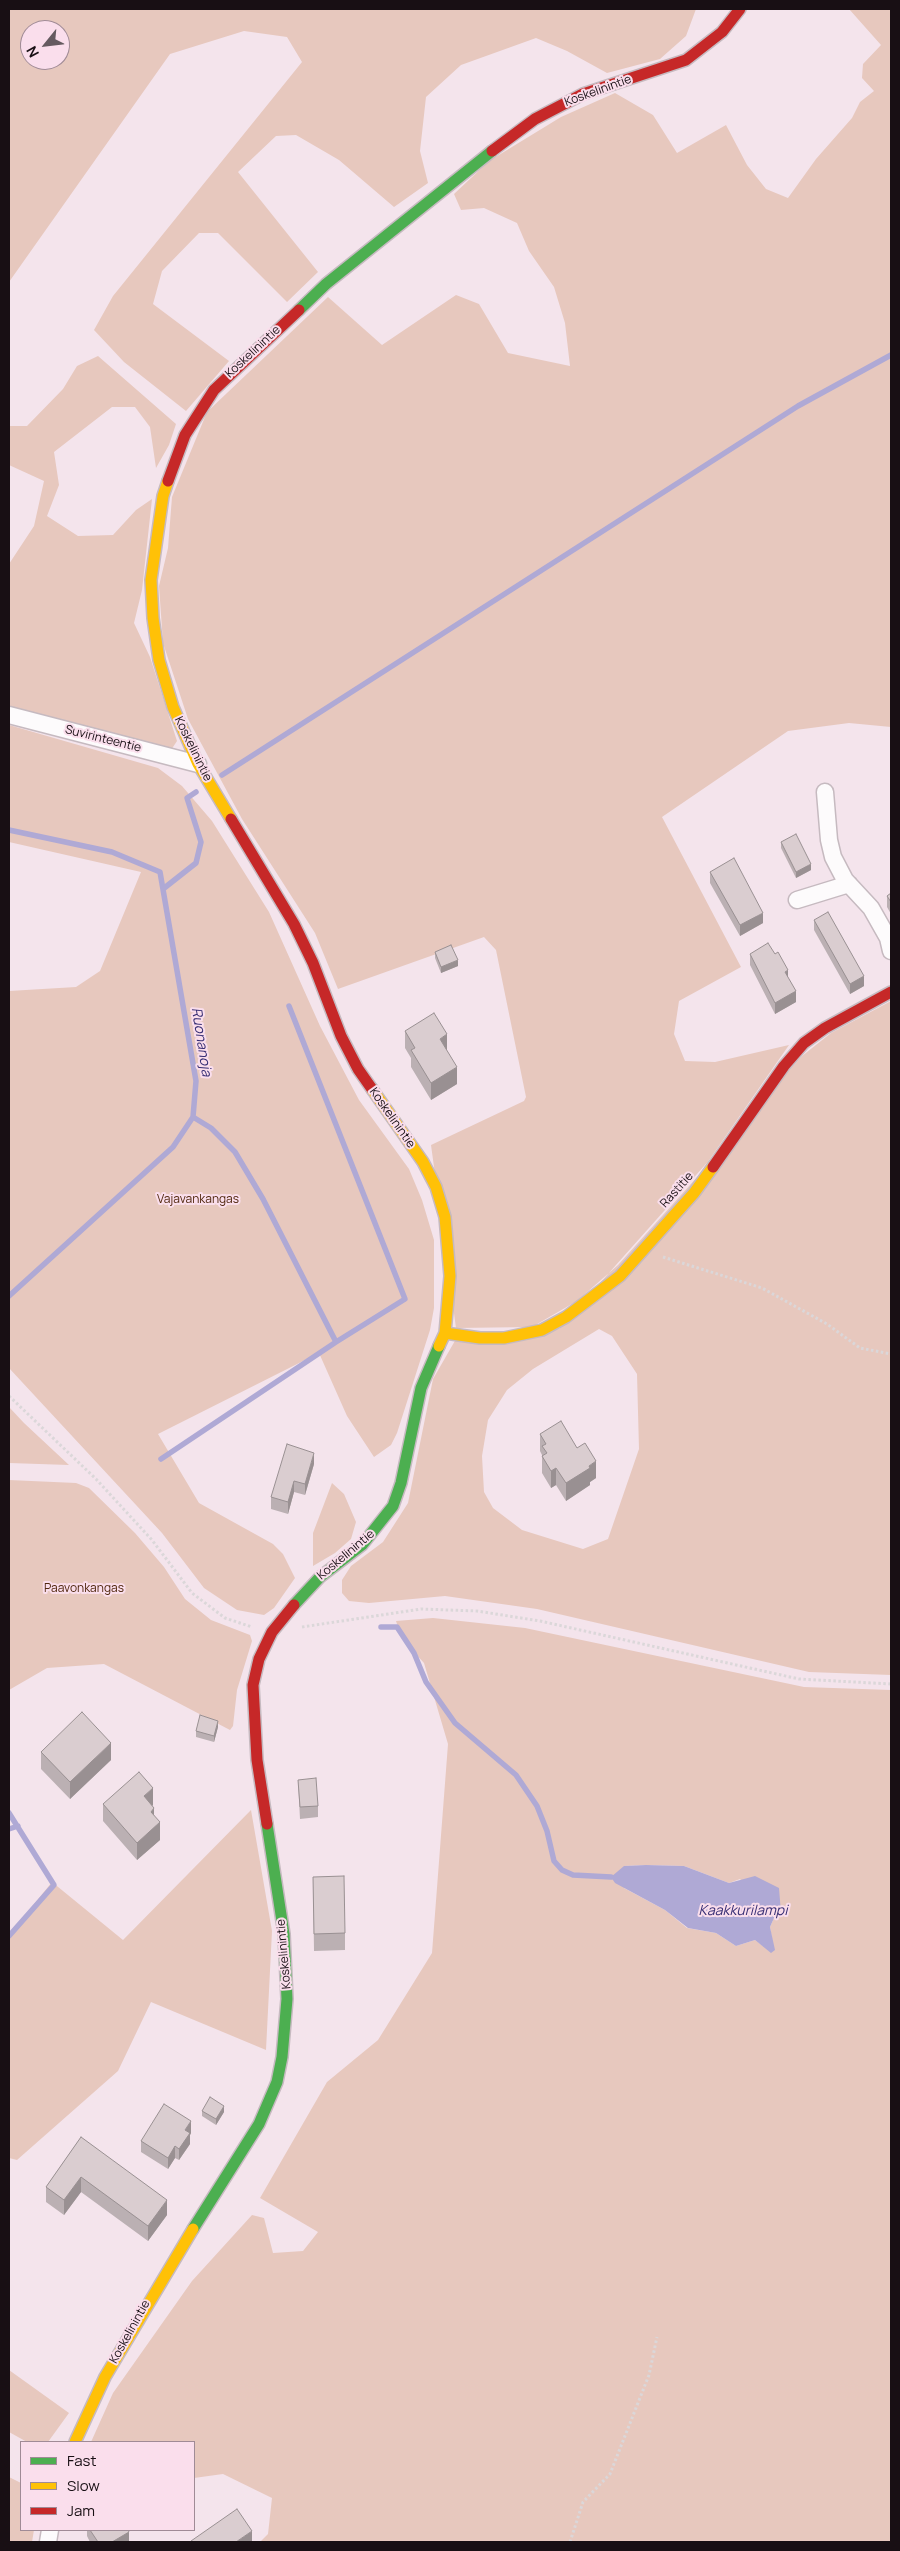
<!DOCTYPE html>
<html>
<head>
<meta charset="utf-8">
<style>
  body { margin:0 }
  #map { position:relative; width:900px; height:2551px; overflow:hidden; background:#f4e4ec; font-family:Manrope,sans-serif }
  canvas { display:block }
  .frame { position:absolute; inset:0; border:10px solid #180f14; pointer-events:none }
  .legend { position:absolute; left:20px; top:2441px; width:175px; height:90px; box-sizing:border-box; background:#fadeec; border:1px solid #a08b96; margin:0; padding:6px 9px; list-style:none; font-size:15px; color:#180f14 }
  .legend li { display:flex; align-items:center; gap:10px; height:25px }
  .legend b { width:25px; border:1px solid #a08b96 }
  .north { position:absolute; left:20px; top:20px; width:50px; height:50px; box-sizing:border-box; background:#fadeec; border:1px solid #a08b96; border-radius:50%; rotate:241deg; font-size:14px; font-weight:700; line-height:20px; text-align:center; color:#180f14 }
  .north::after { content:''; display:block; margin:auto; width:18px; height:22px; background:#655a60; clip-path:polygon(50% 0,100% 100%,50% 72%,0 100%) }
</style>
</head>
<body>
<div id="map">
<canvas width="900" height="2551"></canvas>
<div class="frame"></div>
<ul class="legend">
<li><b style="height:6px;background:#4caf50"></b>Fast</li>
<li><b style="height:6px;background:#ffc107"></b>Slow</li>
<li><b style="height:6px;background:#c62828"></b>Jam</li>
</ul>
<div class="north">N</div>
</div>
<script>
const g = document.querySelector('canvas').getContext('2d');
g.lineJoin = 'round';
function paint(path, color) {
  g.fillStyle = color;
  g.fill(path, 'evenodd');
}
function poly(rows) {
  const path = new Path2D();
  for (const r of rows) {
    path.moveTo(r[0], r[1]);
    for (let i = 2; i < r.length; i += 2) path.lineTo(r[i], r[i + 1]);
  }
  return path;
}
function stroke(path, color, width, dash) {
  g.strokeStyle = color;
  g.lineWidth = width;
  g.lineCap = dash ? 'butt' : 'round';
  g.setLineDash(dash || []);
  g.stroke(path);
}
function drawText(font, color, halo, rows, align = 'center') {
  g.font = font + ' Manrope,sans-serif';
  g.lineWidth = 4;
  g.setLineDash([]);
  g.textBaseline = 'middle';
  g.strokeStyle = halo;
  g.fillStyle = color;
  for (const [text, x, y, turn = 0] of rows) {
    g.save();
    g.translate(x, y);
    g.rotate((+turn || 0) * Math.PI / 180);
    g.textAlign = isNaN(turn) ? turn : align;
    if (halo) g.strokeText(text, 0, 0);
    g.fillText(text, 0, 0);
    g.restore();
  }
}
const green = poly([
  [9,9,696,9,686,36,660,59,607,73,567,51,536,38,461,65,426,97,420,151,428,183,394,207,339,160,296,135,276,136,238,172,318,272,287,302,218,233,199,233,162,271,153,304,229,361,186,411,124,362,94,330,113,296,302,62,287,37,244,31,170,54,9,282],
  [30,30,60,30,60,60,30,60],
  [849,9,891,9,891,727,849,723,788,731,662,817,741,967,679,1001,674,1034,685,1061,715,1062,789,1045,698,1176,618,1265,577,1301,532,1327,456,1328,431,1145,524,1101,526,1097,496,950,484,937,338,989,315,933,242,819,188,719,163,643,159,586,168,548,172,497,207,412,328,297,382,345,456,295,479,304,508,353,570,366,565,323,554,287,529,251,517,223,484,208,461,210,454,194,489,161,561,117,615,93,653,115,677,153,726,125,747,165,766,189,788,198,816,159,852,118,860,102,874,91,862,78,863,64,881,45],
  [98,356,176,424,169,445,156,468,150,427,135,407,112,407,54,452,59,485,47,516,78,536,113,535,136,510,152,499,142,590,134,623,150,657,177,741,171,750,9,709,9,564,34,526,44,481,9,465,9,426,27,426,63,389,77,366],
  [9,725,158,768,182,786,212,821,269,912,320,1026,359,1100,409,1169,422,1200,434,1240,434,1308,430,1330,397,1433,391,1445,374,1457,347,1416,319,1353,158,1434,199,1503,273,1544,283,1554,295,1578,274,1608,264,1615,237,1610,204,1588,162,1533,9,1368,9,991,76,987,100,971,141,872,9,842],
  [891,1001,891,1675,809,1672,537,1609,445,1596,369,1603,349,1601,342,1593,342,1580,351,1566,383,1542,408,1503,433,1379,456,1339,559,1329,802,1056,831,1033],
  [599,1329,612,1336,637,1374,639,1449,608,1539,583,1549,522,1530,493,1508,484,1492,482,1456,488,1420,507,1390,533,1369],
  [9,1407,24,1423,69,1465,9,1463],
  [9,1480,76,1483,89,1488,135,1533,164,1567,185,1599,211,1620,250,1635,252,1641,237,1690,233,1726,230,1730,104,1664,47,1668,9,1690],
  [332,1483,344,1494,356,1522,351,1539,335,1553,313,1566,313,1533],
  [433,1618,525,1628,804,1687,891,1690,891,2542,260,2542,268,2534,272,2498,223,2474,194,2478,194,2442,91,2442,113,2393,192,2281,252,2215,264,2218,273,2253,303,2251,318,2232,260,2198,327,2082,378,2040,432,1953,448,1744,424,1663,402,1639,396,1621],
  [646,1865,684,1866,729,1883,740,1879,774,1918,770,1927,773,1945,763,1946,755,1940,736,1946,716,1933,687,1928,665,1910,624,1888,624,1866],
  [251,1810,272,1931,266,2050,151,2002,118,2071,17,2160,9,2158,9,1935,52,1882,123,1940],
  [9,2370,69,2413,48,2442,27,2442,9,2432],
  [9,2477,21,2483,21,2530,34,2530,32,2542,9,2542]
]);
const water = poly([
  [646,1865,684,1866,729,1883,755,1876,779,1888,781,1913,774,1918,770,1927,775,1950,771,1953,755,1940,736,1946,716,1933,688,1928,665,1910,615,1883,611,1877,624,1866]
]);
const stream = poly([
  [222,775,798,406,891,355],
  [9,830,112,852,160,872,196,1081,193,1117,173,1147,9,1296],
  [163,889,196,863,201,842,187,798,196,792],
  [289,1006,405,1299,336,1342],
  [161,1459,336,1342,263,1199,235,1152,211,1128,193,1117],
  [381,1627,397,1627,414,1653,426,1682,455,1723,516,1775,537,1806,547,1831,554,1861,562,1870,573,1875,611,1877],
  [9,1813,54,1885,9,1936],
  [9,1829,18,1826]
]);
const path = poly([
  [663,1257,762,1288,827,1324,860,1348,891,1354],
  [9,1396,96,1479,152,1540,192,1593,225,1618,252,1627],
  [302,1627,421,1609,477,1611,540,1621,799,1679,891,1684],
  [570,2542,583,2502,610,2474,649,2375,657,2337]
]);
const street = poly([
  [9,715,198,764],
  [825,792,829,840,833,857,845,880,871,908,888,938,891,951],
  [797,900,849,884],
  [48,2542,50,2530]
]);
const fast = poly([
  [299,310,326,284,492,151],
  [294,1605,320,1577,362,1545,393,1506,401,1483,421,1388,439,1346],
  [193,2229,259,2124,277,2082,282,2057,287,1999,284,1934,267,1824]
]);
const slow = poly([
  [168,481,163,496,151,580,153,618,159,660,173,707,198,764,231,819],
  [372,1089,423,1162,436,1187,445,1217,450,1276,445,1333,439,1346],
  [445,1333,480,1338,504,1338,542,1330,566,1317,620,1276,694,1193,713,1167],
  [75,2442,105,2377,193,2229]
]);
const jam = poly([
  [492,151,535,119,583,94,686,60,722,32,740,9],
  [168,481,185,435,214,390,299,310],
  [231,819,294,924,313,963,341,1036,358,1069,372,1089],
  [713,1167,784,1066,804,1043,825,1028,891,992],
  [267,1824,257,1760,253,1685,259,1659,272,1632,294,1605]
]);
const wall = poly([
  [781,842,811,870,796,878,781,848],
  [710,872,763,923,740,936,710,883],
  [891,893,891,914,887,907,887,896],
  [814,920,864,986,850,994,814,930],
  [435,952,458,966,441,973,435,958],
  [750,954,788,979,796,1002,775,1014,750,965],
  [405,1031,447,1051,457,1084,431,1100,411,1067,411,1058,405,1048],
  [540,1434,596,1478,590,1482,590,1485,566,1501,556,1485,551,1488,542,1473,542,1455,540,1451],
  [314,1464,305,1495,294,1492,288,1514,271,1509,271,1497],
  [218,1727,214,1742,196,1737,196,1731],
  [41,1752,111,1760,70,1799,41,1769],
  [298,1780,318,1806,318,1817,300,1819],
  [103,1804,153,1805,152,1806,160,1840,137,1860,103,1821],
  [313,1877,345,1933,345,1950,314,1951],
  [202,2111,224,2112,216,2125,202,2116],
  [191,2133,190,2135,190,2144,179,2160,175,2158,168,2169,141,2152,141,2141],
  [81,2137,167,2215,148,2241,81,2192,64,2215,46,2202,46,2187],
  [87,2530,128,2530,129,2542,90,2542,87,2536]
]);
const shadedWall = poly([
  [811,864,811,870,796,878,796,872],
  [763,913,763,923,740,936,740,925],
  [458,960,458,966,441,973,441,967],
  [788,970,788,981,785,972],
  [864,976,864,986,850,994,850,984],
  [796,991,796,1002,775,1014,775,1003],
  [447,1034,447,1052,440,1039],
  [457,1067,457,1084,431,1100,431,1083],
  [314,1453,314,1464,305,1495,305,1484],
  [596,1461,596,1478,590,1482,590,1485,566,1501,566,1483,589,1466],
  [556,1468,556,1485,551,1488,551,1471],
  [294,1481,294,1492,288,1514,288,1502],
  [218,1721,218,1727,214,1742,214,1736],
  [111,1743,111,1760,70,1799,70,1782],
  [153,1788,153,1805,144,1813,144,1796],
  [154,1808,154,1825,151,1812],
  [160,1822,160,1840,137,1860,137,1843],
  [224,2106,224,2112,216,2125,216,2119],
  [191,2121,191,2133,190,2135,190,2144,179,2160,179,2149,185,2130],
  [175,2146,175,2158,168,2169,168,2158],
  [81,2177,81,2192,64,2215,64,2200],
  [167,2200,167,2215,148,2241,148,2226],
  [252,2531,252,2542,236,2542],
  [129,2532,129,2542,112,2542]
]);
const building = poly([
  [796,834,811,864,796,872,781,842,796,834],
  [734,858,763,913,740,925,710,872,734,858],
  [891,893,891,902,887,896,891,893],
  [828,912,864,976,850,984,814,920,828,912],
  [768,943,775,954,778,952,788,970,785,972,796,991,775,1003,750,954,768,943],
  [451,945,458,960,441,967,435,952,451,945],
  [434,1013,447,1034,440,1039,457,1067,431,1083,411,1050,415,1048,405,1031,434,1013],
  [561,1421,577,1448,585,1443,596,1461,589,1466,590,1468,566,1483,556,1468,551,1471,542,1456,547,1453,542,1446,546,1444,540,1434,561,1421],
  [287,1444,314,1453,305,1484,294,1481,288,1502,271,1497,287,1444],
  [82,1712,111,1743,70,1782,41,1752,82,1712],
  [200,1715,218,1721,214,1736,196,1731,200,1715],
  [139,1772,153,1788,144,1796,154,1808,151,1812,160,1822,137,1843,103,1804,139,1772],
  [316,1778,318,1806,300,1807,298,1780,316,1778],
  [344,1876,345,1933,314,1934,313,1877,344,1876],
  [210,2097,224,2106,216,2119,202,2111,210,2097],
  [164,2104,191,2121,185,2130,190,2133,179,2149,175,2146,168,2158,141,2141,164,2104],
  [81,2137,167,2200,148,2226,81,2177,64,2200,46,2187,81,2137],
  [237,2509,252,2531,236,2542,192,2542,191,2541,237,2509],
  [90,2530,128,2530,129,2532,112,2542,98,2542,90,2530]
]);
const streetNames = [
  ["Koskelinintie",598,91,-20],
  ["Koskelinintie",253,352,-43],
  ["Suvirinteentie",103,739,14],
  ["Koskelinintie",193,749,64],
  ["Koskelinintie",392,1118,55],
  ["Rastitie",677,1190,-48],
  ["Koskelinintie",346,1555,-40],
  ["Koskelinintie",284,1954,-95],
  ["Koskelinintie",130,2332,-61]
];
const parkNames = [
  ["Vajavankangas",198,1200],
  ["Paavonkangas",84,1589]
];
const waterNames = [
  ["Ruonanoja",201,1042,81],
  ["Kaakkurilampi",743,1911]
];
paint(green, '#e7c8be');
paint(water, '#afa9d5');
stroke(stream, '#afa9d5', 5.5);
stroke(street, '#c6bac0', 19);
stroke(fast, '#c6bac0', 14);
stroke(slow, '#c6bac0', 14);
stroke(jam, '#c6bac0', 14);
stroke(path, '#dbd7d9', 3, [2.5, 2.5]);
stroke(street, '#fdfbfc', 16);
stroke(fast, '#4caf50', 11);
stroke(slow, '#ffc107', 11);
stroke(jam, '#c62828', 11);
paint(wall, '#bbb0b3');
paint(shadedWall, '#999092');
paint(building, '#dacdd0');
stroke(building, '#999092', 1);
drawText('12px', '#180f14', '#fadeec', streetNames);
drawText('12px', '#522910', '#fadeec', parkNames);
drawText('italic 14px', '#362d73', '#fadeec', waterNames);
</script>
</body>
</html>
